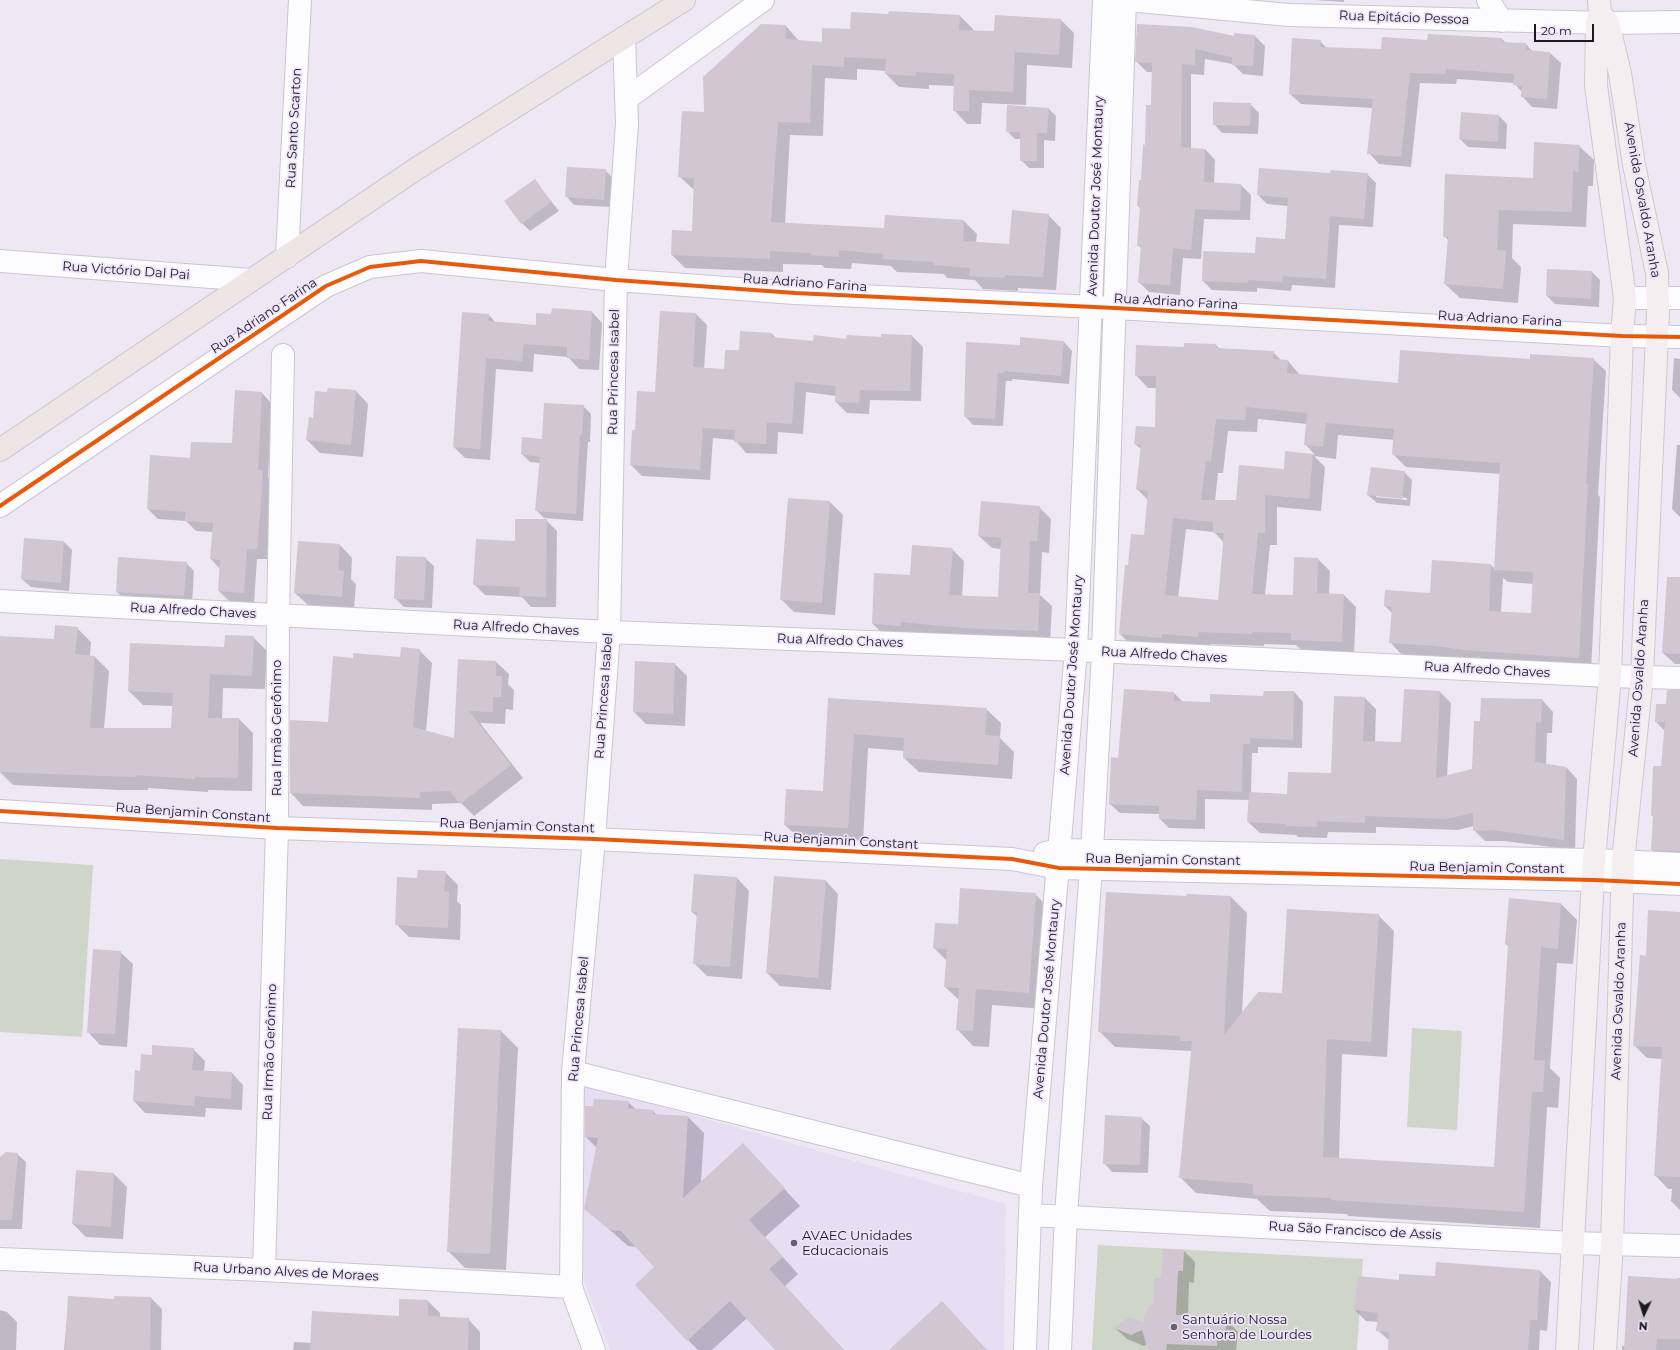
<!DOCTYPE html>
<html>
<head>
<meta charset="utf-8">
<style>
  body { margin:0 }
  #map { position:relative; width:1680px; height:1350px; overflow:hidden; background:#eee8f5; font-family:Montserrat,sans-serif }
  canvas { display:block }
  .north { position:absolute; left:1624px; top:1294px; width:40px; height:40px; -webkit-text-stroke:3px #ede3fa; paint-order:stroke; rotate:184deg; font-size:11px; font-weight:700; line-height:16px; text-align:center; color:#1d1921 }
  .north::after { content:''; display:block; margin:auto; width:14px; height:18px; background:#1d1921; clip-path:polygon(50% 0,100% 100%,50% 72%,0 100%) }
  .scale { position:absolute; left:1534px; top:24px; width:60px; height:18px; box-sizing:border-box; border:2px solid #1d1921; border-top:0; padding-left:5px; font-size:12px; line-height:14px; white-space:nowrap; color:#1d1921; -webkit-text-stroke:3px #ede3fa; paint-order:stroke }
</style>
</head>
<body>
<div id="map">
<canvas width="1680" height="1350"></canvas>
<div class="north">N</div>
<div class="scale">20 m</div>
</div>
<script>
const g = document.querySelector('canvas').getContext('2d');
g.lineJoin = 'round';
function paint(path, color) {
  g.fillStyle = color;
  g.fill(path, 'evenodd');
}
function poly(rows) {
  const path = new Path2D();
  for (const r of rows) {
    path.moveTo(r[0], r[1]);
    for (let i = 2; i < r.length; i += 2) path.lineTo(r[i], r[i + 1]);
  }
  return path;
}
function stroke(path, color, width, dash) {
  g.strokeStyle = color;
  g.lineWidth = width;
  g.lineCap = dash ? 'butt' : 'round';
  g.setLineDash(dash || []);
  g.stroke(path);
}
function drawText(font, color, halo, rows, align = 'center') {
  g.font = font + ' Montserrat,sans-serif';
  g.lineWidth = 3.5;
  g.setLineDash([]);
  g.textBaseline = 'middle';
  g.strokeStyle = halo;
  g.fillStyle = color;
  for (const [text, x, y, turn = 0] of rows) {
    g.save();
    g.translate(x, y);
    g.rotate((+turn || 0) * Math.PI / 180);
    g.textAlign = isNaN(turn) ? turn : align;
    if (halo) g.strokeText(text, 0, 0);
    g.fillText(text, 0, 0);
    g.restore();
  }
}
const built = poly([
  [583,1084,1006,1204,1004,1350,610,1350,584,1281]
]);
const green = poly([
  [0,859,93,865,82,1037,0,1032],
  [1412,1028,1462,1031,1457,1130,1407,1127],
  [1098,1245,1363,1259,1357,1350,1092,1350]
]);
const shadow = poly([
  [1314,0,1344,0,1344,2],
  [889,15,960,16,973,29,973,32,995,32,1061,20,1074,33,1072,68,1027,65,1026,105,982,103,981,124,967,124,954,110,955,86,929,85,929,89,899,87,886,74,886,71,857,69,857,80,825,78,823,136,790,135,785,224,885,229,886,216,964,221,977,234,976,243,1010,245,1048,215,1061,228,1056,290,1018,288,1018,291,983,289,975,280,947,278,944,274,897,272,891,266,852,263,851,269,825,268,822,265,783,264,783,272,685,268,672,255,693,232,694,190,679,176,705,113,786,26,799,41,823,43],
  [1428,35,1502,39,1506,43,1526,44,1533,52,1550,53,1561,63,1557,109,1532,107,1522,96,1522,92,1514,83,1457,79,1456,84,1420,83,1411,167,1379,164,1369,153,1373,108,1301,104,1290,94,1320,41,1327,48,1382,50,1428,41],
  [1255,36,1265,46,1263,76,1243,74,1233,64,1205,59,1204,75,1191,74,1191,149,1205,149,1215,160,1214,184,1241,185,1251,195,1250,220,1204,219,1201,259,1183,258,1180,295,1149,292,1139,282,1141,248,1138,245,1141,209,1138,206,1152,106,1153,72,1147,72,1136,61,1235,37],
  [1250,104,1259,113,1258,134,1222,133,1214,124],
  [1048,108,1056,116,1055,141,1044,140,1044,168,1029,168,1021,160,1021,139,1015,139,1007,131],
  [1499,116,1507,124,1506,149,1468,147,1460,139],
  [1579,146,1594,160,1593,186,1588,186,1586,227,1513,224,1512,258,1521,267,1518,303,1460,298,1445,284,1449,241,1444,236,1534,179],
  [1260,169,1331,174,1367,174,1376,183,1373,227,1339,225,1335,288,1292,285,1291,291,1257,288,1257,292,1212,290,1203,281,1286,240,1288,206,1267,204,1258,195],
  [605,170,614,179,612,207,574,205,566,196],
  [535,181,559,211,530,231,522,223],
  [1548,270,1592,272,1600,280,1599,307,1555,304,1547,296],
  [592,312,602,323,599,370,579,369,568,357,534,354,533,372,496,369,490,460,465,458,454,447,489,315,496,323,536,326,552,315],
  [696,314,707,325,704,369,725,370,740,351,772,334,776,338,814,342,912,336,923,347,921,401,870,400,869,414,847,413,836,402,836,396,806,392,803,434,778,432,777,454,746,453,735,440,713,438,710,480,642,476,631,465,636,431],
  [1064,342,1072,351,1069,384,1012,379,1012,381,1006,381,1003,426,973,425,965,416,967,343,1020,346],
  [1216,345,1220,349,1273,352,1282,361,1288,361,1300,375,1398,384,1531,361,1593,359,1606,371,1598,495,1600,497,1591,670,1402,655,1390,642,1392,613,1385,606,1431,594,1433,561,1491,565,1495,569,1500,474,1406,467,1394,455,1395,440,1338,435,1336,459,1314,456,1325,467,1321,511,1277,507,1277,545,1270,545,1265,595,1294,596,1318,559,1330,571,1329,594,1344,595,1356,607,1354,654,1304,652,1296,645,1264,644,1264,646,1211,644,1210,649,1132,646,1120,634,1129,566,1145,537,1148,500,1137,489,1142,450,1135,444,1156,428,1157,388,1148,388,1136,375,1185,348],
  [1258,419,1307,424,1305,444,1315,455,1286,452,1285,470,1237,501,1215,501,1218,473,1223,473,1228,431,1257,432],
  [1186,529,1214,532,1224,543,1219,601,1178,598],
  [1503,578,1508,582,1534,584,1532,615,1501,612],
  [1674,358,1680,359,1680,398,1672,390],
  [356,391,368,404,363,457,320,453,307,440,314,419,328,393],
  [262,393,272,404,268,477,273,482,267,559,257,559,254,603,229,601,219,591,220,569,211,559,213,532,196,531,186,521,158,519,148,509,191,459,233,445],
  [583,406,591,414,590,442,588,442,583,521,544,518,536,510,540,463,530,462,522,454,543,440],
  [1680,443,1680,517,1672,509,1677,445,1680,445],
  [1404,472,1412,480,1410,506,1377,503,1368,495],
  [1376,495,1407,498,1407,500,1376,497],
  [830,502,843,515,835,615,794,612,781,599],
  [1039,507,1051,519,1049,553,1042,552,1040,595,1052,606,1050,642,885,636,873,624,875,574,911,576,952,549,964,561,962,597,999,598,1001,549,992,548,979,536],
  [546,520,557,531,556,607,531,607,522,597,485,595,474,584,516,543],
  [25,539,64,542,72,550,69,591,31,587,22,579],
  [340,545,352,558,351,579,356,584,354,609,308,605,295,593],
  [425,558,434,566,432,608,404,607,395,598],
  [186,563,194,571,192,604,125,600,117,592],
  [1680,581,1680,664,1675,664,1663,653],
  [77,628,91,642,90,656,95,657,109,671,104,729,172,729,173,706,143,705,129,691,253,637,267,651,265,689,223,688,222,719,239,719,253,733,252,791,208,790,208,792,148,788,148,790,118,790,13,785,0,772,0,637,55,640],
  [419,650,432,663,426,732,455,740,459,660,496,662,509,674,508,684,514,690,513,710,506,709,505,724,480,723,523,778,474,816,461,803,432,804,432,810,303,806,291,793,329,723,354,659,401,658],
  [675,664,687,676,685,726,646,724,634,712],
  [1294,692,1303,702,1302,748,1258,747,1258,753,1252,753,1251,793,1288,795,1332,774,1365,698,1376,709,1375,742,1402,743,1440,692,1451,703,1447,777,1473,770,1481,722,1542,700,1553,712,1552,733,1547,733,1546,765,1566,767,1577,779,1575,850,1504,841,1485,841,1474,830,1474,826,1458,830,1376,827,1376,833,1328,832,1327,838,1298,837,1296,835,1260,833,1248,822,1250,800,1205,799,1205,829,1169,828,1160,819,1160,814,1120,813,1110,804,1119,759,1174,693,1183,702,1211,703],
  [829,699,986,709,1001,723,1000,738,1014,752,1012,779,919,772,904,758,905,751,868,748,863,842,800,839,785,825,824,792],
  [1680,705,1680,862,1663,861,1652,850,1654,818,1652,815,1662,767,1665,731,1656,722],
  [445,872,458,885,457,901,461,905,460,940,409,937,396,924,418,879],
  [737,878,749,891,742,979,707,976,694,963,698,917,692,912],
  [826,881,838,894,831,990,780,986,767,973],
  [1035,894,1052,911,1045,1009,992,1005,989,1047,973,1046,957,1029,959,1000,945,987,947,961,934,948,959,925],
  [1231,897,1247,913,1242,1014,1283,994,1378,915,1394,931,1387,1057,1342,1054,1339,1159,1495,1168,1509,947,1506,944,1510,899,1561,904,1577,920,1573,964,1557,963,1550,1068,1560,1078,1558,1108,1547,1107,1540,1228,1348,1216,1347,1214,1270,1211,1257,1199,1196,1193,1180,1177,1192,1051,1115,1047,1099,1031,1187,898],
  [1680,913,1680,1210,1671,1201,1672,1189,1668,1189,1655,1175,1662,1059,1647,1058,1634,1045,1647,957],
  [120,952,133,964,127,1047,100,1045,88,1032],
  [501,1031,518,1048,506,1270,465,1268,448,1251],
  [193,1049,205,1061,204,1072,232,1073,243,1085,242,1110,206,1108,205,1117,145,1113,134,1101,136,1071,140,1072,152,1056],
  [628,1102,637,1110,653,1111,657,1115,688,1117,704,1133,701,1182,759,1161,800,1206,765,1237,798,1274,785,1286,844,1350,776,1350,747,1318,712,1350,698,1350,688,1340,656,1267,637,1247,628,1246,585,1208,597,1148,586,1137],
  [1141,1118,1150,1126,1148,1173,1112,1172,1104,1163],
  [17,1154,26,1162,22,1229,0,1229,0,1159],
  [77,1171,114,1174,127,1187,123,1239,86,1237,73,1224],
  [1184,1251,1195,1262,1194,1283,1189,1282,1188,1316,1221,1316,1227,1320,1238,1332,1236,1350,1149,1350,1147,1344,1144,1346,1127,1339,1115,1328,1144,1323,1154,1306,1162,1279],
  [1437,1263,1540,1271,1551,1282,1547,1331,1540,1330,1539,1350,1389,1350,1390,1341,1377,1330,1378,1322,1366,1321,1355,1310,1400,1281,1436,1277],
  [1680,1278,1680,1350,1622,1350,1622,1346,1626,1346,1672,1280],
  [69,1297,115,1300,151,1298,162,1309,161,1350,64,1350],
  [428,1301,440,1313,440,1318,468,1319,480,1332,480,1350,293,1350,294,1342,312,1343,400,1317],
  [0,1310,7,1312,17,1322,16,1350,0,1350]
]);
const building = poly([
  [889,11,960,15,959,30,994,31,995,15,1061,19,1059,55,1015,52,1013,92,969,90,969,111,953,111,954,74,916,72,916,76,885,74,886,59,844,57,844,67,812,65,810,123,778,122,771,222,884,228,885,215,964,220,963,241,1009,244,1012,210,1049,214,1043,277,1005,275,1005,278,969,276,970,268,933,265,933,262,883,259,883,254,839,250,839,257,811,255,811,253,770,251,770,259,671,255,672,230,692,231,694,178,678,177,682,111,704,112,703,77,761,24,786,25,786,39,822,42,822,28,850,29,851,12,888,14],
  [1137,24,1192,27,1234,36,1234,33,1255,35,1253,66,1232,65,1232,57,1195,49,1195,65,1182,64,1181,147,1205,149,1204,182,1241,184,1240,211,1195,209,1191,250,1173,248,1170,285,1138,283,1141,246,1137,246,1140,207,1137,206,1139,180,1141,180,1143,144,1145,145,1146,105,1151,105,1152,63,1135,62],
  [1428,34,1502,38,1502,42,1526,43,1526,50,1550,52,1547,99,1521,97,1522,86,1513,85,1514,74,1446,69,1446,74,1410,73,1401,157,1367,154,1373,99,1289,94,1292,38,1321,40,1320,47,1381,49,1382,37,1427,40],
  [1213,102,1251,103,1250,126,1213,125],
  [1007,105,1049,108,1047,133,1037,133,1037,161,1020,161,1020,132,1006,132],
  [1461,112,1499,115,1498,142,1459,139],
  [1534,142,1580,145,1578,172,1573,171,1572,212,1499,210,1497,250,1506,251,1503,289,1444,284,1448,237,1443,237,1445,174,1533,178],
  [567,167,606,169,604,200,565,197],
  [1259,168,1330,173,1331,170,1368,173,1364,219,1330,216,1326,279,1283,276,1282,282,1248,280,1248,283,1202,281,1203,251,1255,253,1256,237,1285,239,1288,198,1257,195],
  [535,179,551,202,521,224,504,201],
  [1547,269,1592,271,1591,299,1546,296],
  [552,308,592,311,589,360,567,358,567,347,524,344,522,361,486,358,480,449,453,447,462,312,489,314,488,321,536,325,536,313,551,314],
  [660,311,696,313,693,367,724,369,725,350,739,350,740,331,772,333,772,337,813,341,814,335,846,339,847,335,881,337,881,334,912,335,910,391,860,390,859,403,835,402,836,386,795,382,792,424,767,422,766,444,734,442,735,430,703,428,700,470,630,465,632,430,635,430,637,391,655,392],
  [1020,337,1064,341,1061,376,1004,371,1004,373,998,373,995,419,964,417,966,342,1020,345],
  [1184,343,1216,344,1216,348,1274,351,1273,359,1288,360,1287,373,1398,383,1400,350,1530,359,1530,354,1594,358,1586,484,1588,484,1579,658,1464,650,1436,646,1389,643,1392,607,1384,606,1385,590,1430,593,1432,560,1491,564,1489,611,1531,613,1533,572,1494,570,1500,463,1392,455,1394,429,1326,423,1323,447,1304,445,1307,413,1246,407,1245,420,1216,419,1211,462,1206,461,1201,500,1236,500,1239,465,1284,469,1285,451,1313,454,1309,499,1265,495,1265,533,1258,533,1252,594,1293,595,1294,557,1318,558,1317,593,1344,594,1342,642,1291,640,1291,633,1252,632,1252,634,1199,632,1198,637,1162,634,1161,638,1119,634,1125,565,1128,565,1131,534,1144,535,1148,491,1136,489,1141,445,1134,444,1136,426,1155,427,1156,376,1135,376,1136,345,1184,347],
  [1173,518,1213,522,1213,533,1224,533,1218,600,1165,595],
  [328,388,356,390,351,445,306,440,309,417,313,418,315,391,327,392],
  [235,390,262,392,258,470,263,471,260,515,257,549,247,549,244,593,218,591,220,560,210,559,213,523,185,521,186,512,147,509,150,455,190,458,191,442,232,443],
  [544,403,584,405,582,435,580,435,576,514,535,511,540,457,521,454,522,437,542,439],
  [1371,467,1405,471,1402,499,1367,495],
  [788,498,830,501,822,603,780,600],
  [981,501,1040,506,1037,541,1030,541,1028,593,1040,593,1038,631,964,628,901,622,901,626,872,624,874,573,910,575,912,545,953,548,949,595,998,597,1001,538,978,536],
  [515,519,547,519,546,597,519,596,520,587,473,585,476,539,515,541],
  [24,538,64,541,61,583,21,579],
  [298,541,340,544,338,570,344,571,342,597,294,593],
  [396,556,426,557,424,600,394,599],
  [118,557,187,562,184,596,116,592],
  [1667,577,1680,577,1680,654,1662,653],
  [55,625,78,627,75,654,95,656,90,728,171,728,173,693,128,691,130,643,224,647,225,635,254,636,252,676,210,674,208,718,239,718,238,778,195,777,195,779,135,775,135,777,104,776,0,772,0,636,54,639],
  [401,647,420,649,413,727,454,738,458,659,496,661,496,676,502,676,501,697,493,697,493,712,469,711,511,765,460,804,450,791,420,792,420,798,290,793,290,720,328,722,333,656,353,658,353,653,400,657],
  [635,661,675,663,673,714,633,712],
  [1124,689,1174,692,1174,701,1210,702,1210,694,1263,696,1264,691,1294,691,1293,740,1250,738,1250,744,1243,744,1242,792,1197,790,1196,820,1159,819,1159,806,1109,804,1111,757,1118,758],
  [1404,689,1440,691,1436,778,1472,769,1474,721,1480,721,1481,698,1542,699,1541,723,1536,722,1535,762,1566,767,1564,840,1492,830,1473,831,1473,813,1446,819,1365,816,1365,823,1317,821,1317,827,1286,826,1286,824,1247,822,1249,792,1287,794,1288,772,1331,773,1334,696,1365,697,1363,741,1401,742],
  [1667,690,1680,690,1680,851,1651,850,1653,816,1651,816,1653,766,1661,766,1665,722,1655,722,1656,704,1666,704],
  [828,698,987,708,985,735,1000,736,998,765,903,758,904,738,854,734,848,828,784,825,786,789,823,791],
  [418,870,446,871,444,891,449,892,448,928,395,925,397,877,417,878],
  [694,874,737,877,730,967,693,964,697,912,691,912],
  [774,876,826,880,818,978,766,973],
  [960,888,1036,893,1029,993,976,989,973,1031,956,1030,959,988,944,987,947,949,933,948,935,923,958,924],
  [1106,892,1186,896,1187,894,1231,896,1224,1035,1258,992,1282,993,1287,909,1379,914,1371,1042,1327,1039,1323,1157,1494,1167,1508,945,1505,944,1509,898,1561,903,1558,949,1541,947,1534,1060,1545,1061,1543,1092,1532,1092,1524,1212,1331,1200,1331,1198,1253,1195,1253,1184,1179,1178,1192,1041,1180,1041,1180,1036,1098,1032],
  [1648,910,1680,912,1680,1177,1654,1176,1662,1047,1633,1046,1640,955,1646,956],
  [93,949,121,951,115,1034,87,1033],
  [458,1028,501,1030,490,1254,447,1252],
  [152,1045,194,1048,192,1070,232,1072,231,1099,195,1096,194,1106,133,1101,135,1070,140,1071,141,1054,152,1055],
  [594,1099,629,1101,628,1108,654,1110,653,1114,688,1116,683,1198,743,1143,785,1188,749,1220,783,1257,769,1269,844,1350,775,1350,730,1301,687,1341,635,1285,654,1267,621,1231,610,1230,584,1209,598,1138,585,1137,585,1106,593,1106],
  [1105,1115,1142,1117,1140,1165,1103,1164],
  [6,1152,18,1153,12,1220,0,1220,0,1157],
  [76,1170,114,1173,111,1227,72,1224],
  [1163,1249,1184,1250,1183,1271,1178,1271,1176,1315,1221,1315,1221,1319,1227,1319,1224,1339,1217,1338,1217,1346,1167,1344,1166,1350,1148,1350,1142,1330,1131,1335,1114,1328,1129,1317,1143,1322,1149,1305,1153,1305,1154,1278,1161,1278],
  [1436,1262,1540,1270,1537,1320,1530,1320,1528,1350,1388,1350,1389,1332,1376,1331,1378,1313,1354,1310,1358,1276,1399,1280,1399,1274,1435,1276],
  [1628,1276,1680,1279,1680,1339,1657,1339,1656,1350,1624,1350],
  [68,1296,114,1299,114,1296,151,1297,150,1350,65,1350],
  [399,1299,428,1300,428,1316,469,1318,468,1350,310,1350,312,1311,399,1316],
  [942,1301,987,1350,889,1350]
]);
const minor = poly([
  [1128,0,1289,15,1608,23,1680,22],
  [1488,0,1502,21],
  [626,99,763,0],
  [287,257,300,0],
  [0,261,251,280],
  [1625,298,1680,298],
  [0,506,326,286,370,267,421,261,616,280,795,293,1115,308,1622,336,1680,337],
  [0,601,609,632,1076,650,1610,676,1680,678],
  [0,811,277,828,594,839,1012,859,1059,868,1594,880,1680,884],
  [1045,853,1059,850,1594,860,1680,864],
  [573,1072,1031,1186],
  [1030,1215,1572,1243,1680,1246],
  [0,1259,264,1270,571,1287],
  [264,1270,277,828,278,616,283,355],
  [594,1350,571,1287,573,1072,594,839,609,632,616,280,627,123,624,38],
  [1025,1350,1031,1186,1076,650,1104,0],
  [1060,1350,1066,1215,1091,868,1103,653,1125,0]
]);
const major = poly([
  [1600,13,1608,23,1620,73,1634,165,1657,273,1658,312,1642,676,1623,861,1612,1244,1605,1350],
  [1567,1350,1594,860,1610,676,1622,336,1625,298,1596,86,1597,23,1600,13,1599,0]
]);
const highway = poly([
  [0,450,416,169,684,0]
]);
const cycleway = poly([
  [0,506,326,286,370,267,421,261,616,280,795,293,1115,308,1622,336,1680,337],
  [0,811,277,828,594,839,1012,859,1059,868,1594,880,1680,884]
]);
const markers = [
  [794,1243,4,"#66616b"],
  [1174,1327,4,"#66616b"]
];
const streetNames = [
  ["Rua Epitácio Pessoa",1404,18,2],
  ["Rua Santo Scarton",294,128,-87],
  ["Avenida Doutor José Montaury",1096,196,-88],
  ["Avenida Osvaldo Aranha",1642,200,80],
  ["Rua Victório Dal Pai",126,271,4],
  ["Rua Adriano Farina",805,283,4],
  ["Rua Adriano Farina",1176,302,3],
  ["Rua Adriano Farina",264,316,-34],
  ["Rua Adriano Farina",1500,319,3],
  ["Rua Princesa Isabel",614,372,-89],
  ["Rua Alfredo Chaves",193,611,3],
  ["Rua Alfredo Chaves",516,628,3],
  ["Rua Alfredo Chaves",840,641,2],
  ["Rua Alfredo Chaves",1164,655,3],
  ["Rua Alfredo Chaves",1487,670,3],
  ["Avenida Doutor José Montaury",1072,675,-86],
  ["Avenida Osvaldo Aranha",1639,678,-86],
  ["Rua Princesa Isabel",604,696,-86],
  ["Rua Irmão Gerônimo",277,728,-90],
  ["Rua Benjamin Constant",193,813,4],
  ["Rua Benjamin Constant",517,826,2],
  ["Rua Benjamin Constant",841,841,3],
  ["Rua Benjamin Constant",1163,860,1],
  ["Rua Benjamin Constant",1487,868,1],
  ["Avenida Doutor José Montaury",1047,999,-85],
  ["Avenida Osvaldo Aranha",1619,1001,-88],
  ["Rua Princesa Isabel",579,1019,-85],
  ["Rua Irmão Gerônimo",270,1052,-88],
  ["Rua São Francisco de Assis",1355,1231,3],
  ["Rua Urbano Alves de Moraes",286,1272,3]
];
const poiNames = [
  ["AVAEC Unidades",802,1236],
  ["Educacionais",802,1251],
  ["Santuário Nossa",1182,1320],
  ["Senhora de Lourdes",1182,1335]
];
paint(built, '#e8def4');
paint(green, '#d0d5ca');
paint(shadow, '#0003');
paint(building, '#d1c6d2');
stroke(minor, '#cac5d0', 24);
stroke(major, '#cbc9cf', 24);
stroke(highway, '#cbc9cf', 24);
stroke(minor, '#fcfcfe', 22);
stroke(major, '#f4eef0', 22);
stroke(highway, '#efe5e7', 22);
stroke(cycleway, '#e8590c', 4);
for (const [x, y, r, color] of markers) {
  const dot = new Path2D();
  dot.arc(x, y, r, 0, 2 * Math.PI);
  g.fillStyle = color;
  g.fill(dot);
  stroke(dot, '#ede3fa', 1.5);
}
drawText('13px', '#1d1921', '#ede3fa', streetNames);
drawText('13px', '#1d1921', '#ede3fa', poiNames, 'left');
</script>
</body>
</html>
